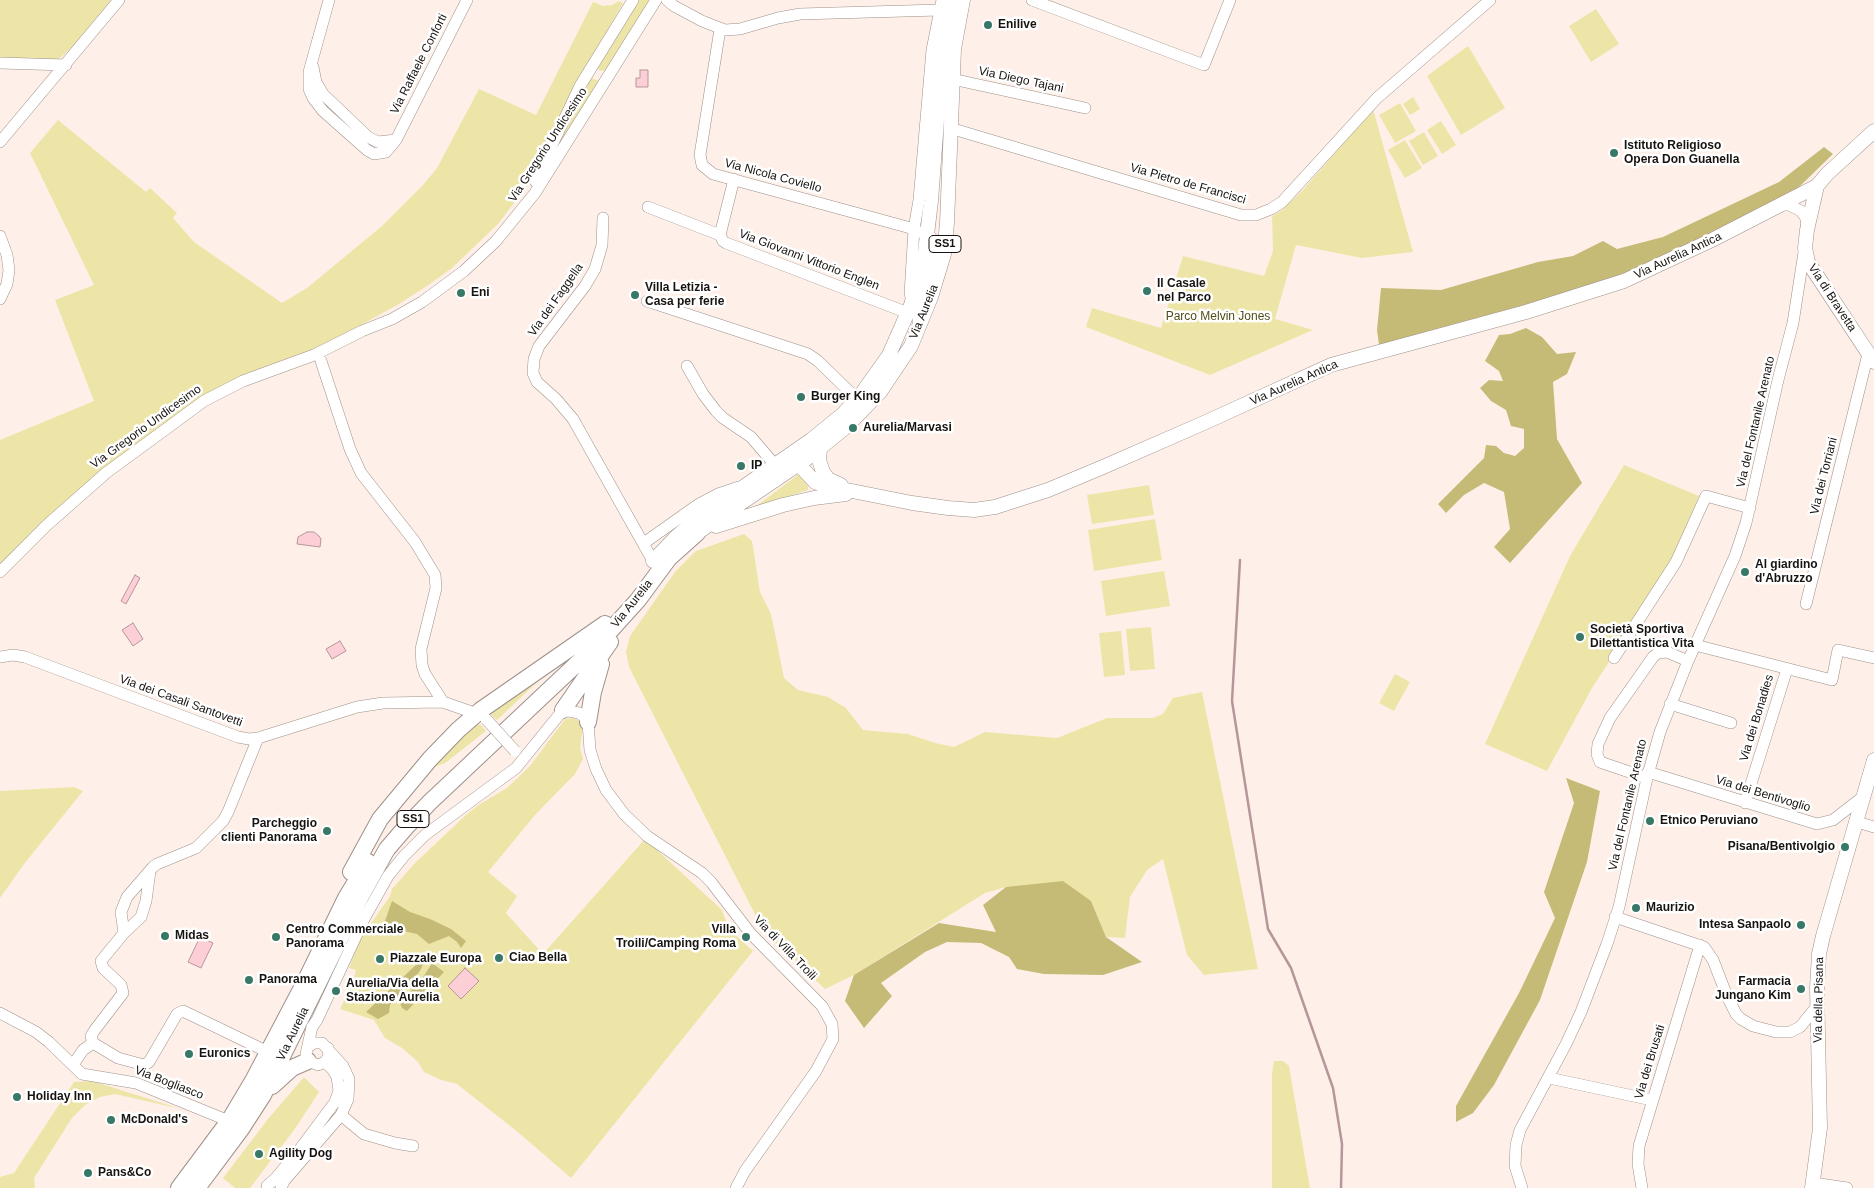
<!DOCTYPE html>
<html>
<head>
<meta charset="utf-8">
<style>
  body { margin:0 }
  canvas { display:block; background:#fef0e8 }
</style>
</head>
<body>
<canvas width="1874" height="1188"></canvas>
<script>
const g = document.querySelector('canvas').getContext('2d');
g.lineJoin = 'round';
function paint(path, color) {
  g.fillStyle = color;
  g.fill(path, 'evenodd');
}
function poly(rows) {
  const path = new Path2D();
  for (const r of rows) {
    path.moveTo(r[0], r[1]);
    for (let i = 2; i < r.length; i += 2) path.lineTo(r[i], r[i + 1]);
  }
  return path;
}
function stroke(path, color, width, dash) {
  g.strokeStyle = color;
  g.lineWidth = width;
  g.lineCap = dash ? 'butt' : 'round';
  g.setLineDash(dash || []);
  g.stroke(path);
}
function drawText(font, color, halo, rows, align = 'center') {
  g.font = font + ' Helvetica,sans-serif';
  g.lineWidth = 5;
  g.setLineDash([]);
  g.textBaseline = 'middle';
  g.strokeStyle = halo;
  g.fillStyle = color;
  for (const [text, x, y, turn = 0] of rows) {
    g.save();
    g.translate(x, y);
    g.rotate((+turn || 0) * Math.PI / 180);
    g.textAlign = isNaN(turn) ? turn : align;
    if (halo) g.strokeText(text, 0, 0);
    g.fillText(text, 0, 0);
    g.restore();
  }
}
const green = poly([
  [0,0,111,0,71,48,57,61,0,61],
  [637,0,651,0,607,70,600,71,597,67],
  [619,1,623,3,574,88,535,172,523,191,498,224,452,268,427,286,399,304,312,352,226,385,193,402,147,437,0,565,0,440,94,401,55,300,94,285,30,153,58,120,146,192,150,188,177,213,173,218,194,242,282,303,307,288,382,226,423,185,437,168,479,89,536,115,593,2,603,6,612,5],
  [1596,9,1619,44,1591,62,1569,26],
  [1468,46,1505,108,1461,135,1427,76],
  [591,75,593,79,600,81,544,171],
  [1413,97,1420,109,1410,115,1403,104],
  [1400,103,1416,131,1395,143,1379,115],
  [1373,109,1413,252,1362,258,1296,245,1275,319,1313,330,1210,375,1086,327,1092,308,1161,328,1183,256,1264,276,1273,251,1272,216,1282,210,1303,190],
  [1441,121,1456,145,1442,154,1427,130],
  [1424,132,1438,156,1423,165,1409,141],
  [1405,140,1422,168,1405,178,1388,150],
  [1624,465,1699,496,1661,583,1592,688,1547,771,1485,744,1570,556],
  [799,474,808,486,808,490,755,507],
  [1149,485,1154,515,1092,524,1087,495],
  [1155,519,1162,560,1094,571,1088,530],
  [744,534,752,541,760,592,771,614,784,678,798,690,828,697,846,708,863,730,908,734,935,743,954,747,985,732,1057,738,1107,718,1153,718,1163,714,1173,698,1202,692,1258,969,1204,975,1187,955,1163,859,1147,870,1130,897,1125,938,1106,937,1091,901,1006,887,985,893,854,975,825,989,764,932,629,667,626,652,630,636,675,572,696,551],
  [1164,571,1170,606,1106,616,1101,581],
  [1151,627,1155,669,1130,671,1126,629],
  [1121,631,1125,675,1104,677,1099,633],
  [554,666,497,720,492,716,491,713],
  [1395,674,1410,682,1394,711,1379,703],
  [573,718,580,721,583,727,580,748,583,759,575,774,535,815,488,872,517,896,506,913,543,954,645,839,722,910,729,929,753,951,571,1178,519,1133,457,1084,441,1080,424,1072,418,1062,402,1048,385,1038,374,1020,340,1009,353,981,356,970,349,968,359,941,390,896,392,889,415,863,467,814,480,804,507,788,530,766,565,719],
  [477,724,481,725,486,731,445,763,432,768,440,755],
  [74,787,83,791,24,864,0,898,0,791],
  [1274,1061,1283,1061,1289,1066,1310,1188,1272,1188,1272,1074],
  [304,1077,319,1092,294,1130,250,1188,235,1188,223,1178,268,1119],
  [92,1081,181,1109,115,1094,100,1097,85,1105,72,1118,34,1178,35,1188,0,1188,0,1177,14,1173,74,1082]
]);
const forest = poly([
  [1824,147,1833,154,1798,188,1756,215,1636,269,1571,292,1379,345,1377,330,1381,288,1441,290,1538,262,1573,256,1603,241,1617,249,1663,237,1779,182],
  [1526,328,1542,337,1557,354,1576,352,1567,374,1553,382,1557,439,1582,483,1510,563,1494,547,1510,529,1504,492,1484,483,1464,495,1446,513,1438,504,1484,458,1486,445,1496,446,1504,453,1515,456,1524,448,1524,429,1511,426,1506,410,1491,401,1480,388,1489,380,1503,381,1499,371,1485,361,1499,335,1510,334],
  [1566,778,1600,791,1587,862,1540,1000,1494,1085,1473,1113,1456,1122,1456,1106,1519,993,1555,918,1544,892,1574,803],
  [1063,881,1091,901,1106,937,1142,962,1103,975,1044,974,1017,969,1009,957,981,943,947,942,925,952,881,983,892,996,864,1028,845,1001,854,975,939,923,996,932,983,905,1006,887],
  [392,901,410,912,430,919,451,929,466,941,461,948,457,942,449,936,429,944,417,934,395,929,384,924],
  [424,962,420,971,390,1005,389,1013,378,1019,366,1012,418,963],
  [432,963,444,972,407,1011,402,1008,400,1003,424,976]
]);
const water = poly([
  [640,70,648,70,648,87,636,87,636,78,640,78,640,70],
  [307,532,314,532,319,536,321,539,320,547,297,544,298,537,307,532],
  [135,575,140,578,126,604,121,601,135,575],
  [133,623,143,639,133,646,122,630,133,623],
  [340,641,346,651,332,659,326,649,340,641],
  [200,937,213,943,201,968,188,962,200,937],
  [465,968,479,981,461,999,448,986,465,968]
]);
const stream = poly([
  [1240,560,1232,701,1268,929,1291,968,1333,1088,1342,1144,1341,1188]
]);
const minor = poly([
  [329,0,309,72,309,89,313,98,323,111,367,150,374,154,386,152,396,140,467,0],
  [667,0,674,6,702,21,725,30,740,29,778,18,800,14,939,10],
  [1032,0,1204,65,1230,0],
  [720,29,700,155,702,165,713,174,907,227,930,236,933,240,934,250,918,319],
  [0,63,66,65],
  [313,67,316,82,323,94,368,137,378,142,396,140],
  [952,79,1085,108],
  [950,128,1241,215,1256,215,1271,209,1282,202,1377,98,1490,0],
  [0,142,119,0],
  [535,181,580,86,633,0],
  [1782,205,1789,205,1801,211,1806,218,1807,227],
  [648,207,720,235,723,241,726,243,908,313],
  [603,218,602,245,595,269,585,286,539,346,534,359,533,373,537,382,556,399,573,419,653,561],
  [720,235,734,179],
  [0,236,7,255,9,270,7,284,0,299],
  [910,294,914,229,919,200,932,50,942,0],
  [647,301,808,354,818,361,857,399],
  [321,361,350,449,361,473,415,542,435,575,436,588,421,649,422,665,425,674,443,702,480,715],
  [687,366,703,394,716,411,723,418,751,437,775,465],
  [644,543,699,504,718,494,739,487],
  [0,572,47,525,106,473,204,401,243,381,314,355,362,331,392,319,422,302,464,271,496,241,535,193,656,0],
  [1806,604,1868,354],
  [1695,645,1832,680,1838,650,1874,658],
  [0,657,13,655,25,657,238,737,249,739,258,738,357,707,383,703,443,702],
  [1614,658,1676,562,1706,496,1750,508],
  [1670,704,1731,723],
  [1648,772,1817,824,1833,820,1864,796],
  [1647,778,1600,762,1597,754,1598,744,1610,718,1653,657,1658,653,1667,652,1688,661],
  [1745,803,1787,669],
  [1857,822,1874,827],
  [150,871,146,901,141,917,124,933,101,961,103,968,121,985,123,993,94,1031,91,1036,93,1043,118,1058,144,1065,149,1062,177,1014,183,1011,268,1052],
  [1615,917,1704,947,1713,960,1727,996,1736,1014,1741,1019,1753,1026,1776,1032,1790,1032,1800,1027,1817,1006],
  [124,933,121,912,127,897,153,867,157,864,196,848,223,821,228,812,258,738],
  [0,1013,36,1032,49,1042,82,1074,136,1083,229,1121],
  [328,1048,329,1056,325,1062,318,1065,308,1061,306,1054,312,1027,317,1020,365,917,388,876,404,856,425,835,516,768,563,710,579,713,583,716,588,722,590,750,596,769,606,790,624,814,647,836,702,873,711,882,751,934,822,1006,832,1024,833,1039,816,1071,745,1171,736,1188],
  [73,1065,83,1050,93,1043],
  [1549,1078,1652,1100],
  [341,1115,364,1134,395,1143,413,1146],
  [1813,1183,1847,1188],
  [267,1186,275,1179,300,1149,335,1102,339,1091,337,1077,333,1070,325,1062],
  [281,1188,284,1181,341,1115,348,1099,349,1079,343,1066,322,1043,314,1043,308,1047],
  [1522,1188,1515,1166,1516,1145,1520,1130,1566,1044,1581,1012,1607,944,1619,907,1647,778,1660,732,1688,661,1735,556,1746,523,1778,380,1793,323,1804,252],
  [1642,1188,1638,1164,1639,1146,1700,945]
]);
const major = poly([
  [1874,131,1827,174,1817,186,1807,230,1805,248,1808,262,1874,362],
  [820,449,819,460,823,472,828,479,841,485],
  [790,455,815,482,827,486,912,503,948,508,974,510,995,507,1048,490,1103,467,1206,422,1331,365,1526,312,1624,281,1712,240,1817,186],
  [716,526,783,505,814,498,846,494],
  [697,533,809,457,846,427,880,392,911,346,931,297,944,254,947,223,954,49,963,0],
  [653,561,674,539,693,522,811,440,843,414,862,393,889,355,911,305,925,252,931,201,941,67,952,0],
  [1812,1188,1820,1128,1817,988,1819,954,1823,936,1874,760]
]);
const highway = poly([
  [563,710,610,642],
  [588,722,593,692,601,664],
  [351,872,380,819,430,759,458,730,481,710,605,624],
  [272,1086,292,1068,308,1061],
  [179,1188,229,1121,254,1079,305,982,346,898,368,862],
  [197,1188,241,1129,263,1095,362,894,387,849,406,827,430,802,601,641,638,600,669,558,697,533]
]);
const minorBridge = poly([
  [486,719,515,751]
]);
const markers = [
  [988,25,5,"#387867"],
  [1614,153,5,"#387867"],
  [1147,291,5,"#387867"],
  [461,293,5,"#387867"],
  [635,295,5,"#387867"],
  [801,397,5,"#387867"],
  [853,428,5,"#387867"],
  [741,466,5,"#387867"],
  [1745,572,5,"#387867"],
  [1580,637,5,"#387867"],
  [1650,821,5,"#387867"],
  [327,831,5,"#387867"],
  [1845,847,5,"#387867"],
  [1636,908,5,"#387867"],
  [1801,925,5,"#387867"],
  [165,936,5,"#387867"],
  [276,937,5,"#387867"],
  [746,937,5,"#387867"],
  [499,958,5,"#387867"],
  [380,959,5,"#387867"],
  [249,980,5,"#387867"],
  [1801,989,5,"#387867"],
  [336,991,5,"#387867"],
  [189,1054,5,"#387867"],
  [17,1097,5,"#387867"],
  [111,1120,5,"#387867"],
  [259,1154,5,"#387867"],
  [88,1173,5,"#387867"]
];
const shields = [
  [945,244,32],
  [413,819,32]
];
const shieldNames = [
  ["SS1",945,244],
  ["SS1",413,819]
];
const poiNames = [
  ["Enilive",998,25],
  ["Istituto Religioso",1624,146],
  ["Opera Don Guanella",1624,160],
  ["Il Casale",1157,284],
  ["nel Parco",1157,298],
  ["Villa Letizia -",645,288],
  ["Casa per ferie",645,302],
  ["Eni",471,293],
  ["Burger King",811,397],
  ["Aurelia/Marvasi",863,428],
  ["IP",751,466],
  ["Al giardino",1755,565],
  ["d'Abruzzo",1755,579],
  ["Società Sportiva",1590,630],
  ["Dilettantistica Vita",1590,644],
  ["Etnico Peruviano",1660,821],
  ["Parcheggio",317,824,"right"],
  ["clienti Panorama",317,838,"right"],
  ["Pisana/Bentivolgio",1835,847,"right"],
  ["Maurizio",1646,908],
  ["Intesa Sanpaolo",1791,925,"right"],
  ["Centro Commerciale",286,930],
  ["Panorama",286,944],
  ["Villa",736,930,"right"],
  ["Troili/Camping Roma",736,944,"right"],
  ["Midas",175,936],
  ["Ciao Bella",509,958],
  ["Piazzale Europa",390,959],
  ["Panorama",259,980],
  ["Farmacia",1791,982,"right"],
  ["Jungano Kim",1791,996,"right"],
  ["Aurelia/Via della",346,984],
  ["Stazione Aurelia",346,998],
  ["Euronics",199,1054],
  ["Holiday Inn",27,1097],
  ["McDonald's",121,1120],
  ["Agility Dog",269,1154],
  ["Pans&Co",98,1173]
];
const streetNames = [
  ["Via Raffaele Conforti",419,64,-63],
  ["Via Diego Tajani",1021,80,12],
  ["Via Gregorio Undicesimo",548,145,-57],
  ["Via Nicola Coviello",773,176,15],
  ["Via Pietro de Francisci",1188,184,16],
  ["Via Aurelia Antica",1678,256,-25],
  ["Via Giovanni Vittorio Englen",809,260,21],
  ["Via di Bravetta",1832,298,57],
  ["Via dei Faggella",556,300,-55],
  ["Via Aurelia",924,312,-68],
  ["Via Aurelia Antica",1294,383,-24],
  ["Via del Fontanile Arenato",1756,422,-77],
  ["Via Gregorio Undicesimo",146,427,-36],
  ["Via dei Torriani",1824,476,-76],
  ["Via Aurelia",632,604,-51],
  ["Via dei Casali Santovetti",181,701,20],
  ["Via dei Bonadies",1757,718,-73],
  ["Via dei Bentivoglio",1763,794,17],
  ["Via del Fontanile Arenato",1628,805,-77],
  ["Via di Villa Troili",785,948,46],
  ["Via della Pisana",1819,1000,-89],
  ["Via Aurelia",293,1034,-64],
  ["Via dei Brusati",1650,1062,-73],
  ["Via Bogliasco",169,1083,21]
];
const parkNames = [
  ["Parco Melvin Jones",1218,317]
];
paint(green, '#ede5a8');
paint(forest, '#c5bb77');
paint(water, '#fcced6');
stroke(water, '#b7969b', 1);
stroke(stream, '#b7969b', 2.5);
stroke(minor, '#9e918a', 12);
stroke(major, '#9e918a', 15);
stroke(highway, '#9e918a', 18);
stroke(minor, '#fff', 11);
stroke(major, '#fff', 14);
stroke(highway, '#fff', 16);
stroke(minorBridge, '#9e918a', 12, []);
stroke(minorBridge, '#fff', 11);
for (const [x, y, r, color] of markers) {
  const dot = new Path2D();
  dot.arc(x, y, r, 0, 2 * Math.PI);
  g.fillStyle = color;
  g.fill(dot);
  stroke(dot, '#fff', 2);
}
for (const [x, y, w] of shields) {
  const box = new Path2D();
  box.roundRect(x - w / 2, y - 8.5, w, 17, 4);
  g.fillStyle = '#fff';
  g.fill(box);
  stroke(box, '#171310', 1);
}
drawText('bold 11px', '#171310', null, shieldNames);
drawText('bold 12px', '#171310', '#fff', poiNames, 'left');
drawText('12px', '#171310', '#fff', streetNames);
drawText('12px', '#534c18', '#fff', parkNames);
</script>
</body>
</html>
